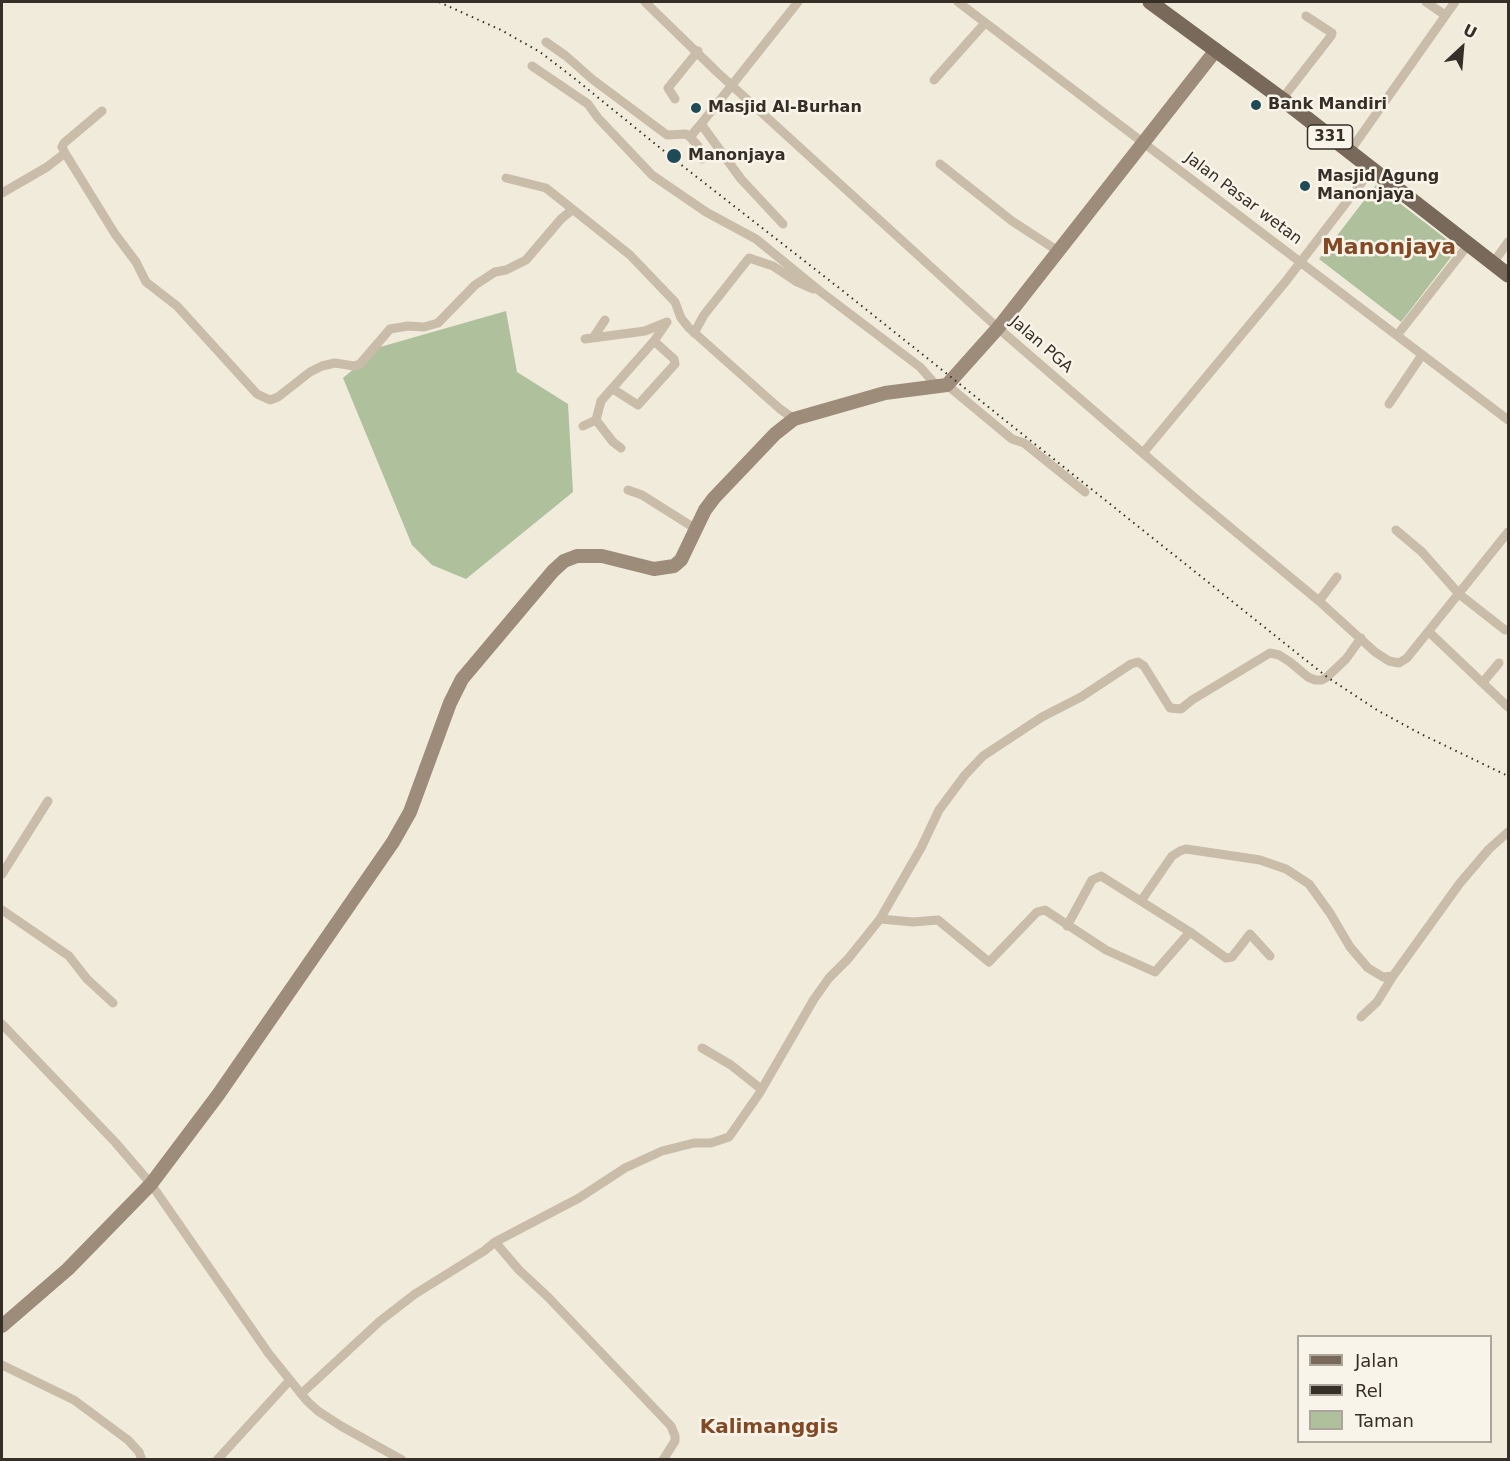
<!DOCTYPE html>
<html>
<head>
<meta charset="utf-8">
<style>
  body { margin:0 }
  #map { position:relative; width:1510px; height:1461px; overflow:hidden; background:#f1ebdc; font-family:"DejaVu Sans",sans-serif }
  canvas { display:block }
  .frame { position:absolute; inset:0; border:3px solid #362f28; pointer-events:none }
  .legend { position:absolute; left:1297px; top:1335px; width:195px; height:108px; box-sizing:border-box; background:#f9f4e9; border:2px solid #aba59c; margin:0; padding:8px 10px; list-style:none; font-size:18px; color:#362f28 }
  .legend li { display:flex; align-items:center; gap:12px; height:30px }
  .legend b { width:30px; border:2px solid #aba59c }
  .north { position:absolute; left:1432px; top:18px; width:60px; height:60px; -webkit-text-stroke:4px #f9f4e9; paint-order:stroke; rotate:26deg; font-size:16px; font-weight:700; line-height:24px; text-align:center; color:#362f28 }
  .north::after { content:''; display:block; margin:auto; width:21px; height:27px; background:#362f28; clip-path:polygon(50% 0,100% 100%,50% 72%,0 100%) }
</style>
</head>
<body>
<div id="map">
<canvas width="1510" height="1461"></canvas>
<div class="frame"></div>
<ul class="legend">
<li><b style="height:8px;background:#78695a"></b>Jalan</li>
<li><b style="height:8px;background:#362f28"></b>Rel</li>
<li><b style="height:16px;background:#afc09d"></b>Taman</li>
</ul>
<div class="north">U</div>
</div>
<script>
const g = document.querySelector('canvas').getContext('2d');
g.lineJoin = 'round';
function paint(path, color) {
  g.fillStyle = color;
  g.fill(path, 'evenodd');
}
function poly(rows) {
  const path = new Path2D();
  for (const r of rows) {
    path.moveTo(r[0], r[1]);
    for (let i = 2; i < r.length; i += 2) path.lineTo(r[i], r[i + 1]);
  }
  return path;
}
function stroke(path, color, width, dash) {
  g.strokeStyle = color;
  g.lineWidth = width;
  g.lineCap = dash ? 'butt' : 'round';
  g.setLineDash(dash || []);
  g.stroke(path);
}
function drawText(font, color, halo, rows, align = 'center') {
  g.font = font + ' "DejaVu Sans",sans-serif';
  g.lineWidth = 5;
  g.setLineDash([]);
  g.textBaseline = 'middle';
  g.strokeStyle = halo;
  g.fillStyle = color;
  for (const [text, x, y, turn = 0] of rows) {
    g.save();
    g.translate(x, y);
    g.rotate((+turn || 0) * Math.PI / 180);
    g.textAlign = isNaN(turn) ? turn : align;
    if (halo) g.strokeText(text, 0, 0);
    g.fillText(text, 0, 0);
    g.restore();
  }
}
const green = poly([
  [1376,185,1458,248,1401,322,1319,259],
  [506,311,517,372,568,404,573,492,466,579,432,565,412,545,343,378,380,347]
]);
const street = poly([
  [645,2,717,72,998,328,1196,499,1319,601,1375,652,1389,661,1399,663,1407,658,1508,532],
  [958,2,1508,420],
  [1426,2,1445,15],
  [546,42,566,56,592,79,667,135,686,134,690,137,701,124],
  [532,66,588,104,598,118,652,175,706,212,756,239,821,292,920,367,936,385],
  [934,80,985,23],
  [675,99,668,88,698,51],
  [1282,99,1331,36,1332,33,1306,16],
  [690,137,698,146,702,159],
  [1350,151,1455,2],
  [65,153,62,147,64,143,102,111],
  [940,164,1012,221,1058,251],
  [506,178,546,188,630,255,675,302,681,318,689,328,780,409,794,419],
  [2,193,47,167,65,153,115,234,136,262,146,282,177,306,257,394,270,400,278,397,310,372,322,366,335,363,354,366,360,364,390,329,408,326,424,327,438,323,475,285,495,272,506,270,526,260,561,219,572,210],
  [783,224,741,179,701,124,798,2],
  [1493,263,1508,242],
  [694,333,704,315,749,258,773,266,797,282,813,289],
  [1398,334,1468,245],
  [593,338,605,320],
  [585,339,645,331,667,322],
  [947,385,1012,439,1024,443,1085,492],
  [613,389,638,405,675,364,674,359,654,341],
  [1389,404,1422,355],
  [596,420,613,442,621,448],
  [583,426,596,420,601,401,654,341,667,322],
  [1143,453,1286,281,1372,169],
  [628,490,642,495,696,529],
  [1396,530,1422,552,1459,594,1505,630],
  [1319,601,1337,577],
  [1429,632,1508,707],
  [1483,682,1499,663],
  [2,874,48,801],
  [1141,901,1172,856,1180,851,1186,849,1260,860,1286,869,1309,884,1330,913,1350,947,1368,968,1383,977,1393,976],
  [2,910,69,956,87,979,113,1003],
  [880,919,913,922,938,920,989,962,1037,912,1045,910,1106,950,1155,972,1190,932],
  [1067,926,1092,880,1101,876,1190,932,1226,958,1232,957,1250,934,1270,956],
  [1361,1017,1377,1002,1393,976,1460,883,1489,849,1508,832],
  [2,1024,115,1142,151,1184,269,1354,307,1401,318,1411,341,1426,402,1460],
  [702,1048,731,1065,761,1089],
  [495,1242,519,1270,548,1297,671,1426,675,1436,675,1441,663,1460],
  [2,1365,74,1400,128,1440,139,1452,142,1460],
  [301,1394,380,1321,415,1294,484,1251,495,1242,579,1198,625,1168,662,1151,694,1143,711,1143,729,1137,759,1094,814,999,829,978,848,959,880,919,921,848,939,810,965,775,983,756,1042,717,1081,697,1131,664,1138,662,1144,666,1170,708,1181,709,1192,700,1270,653,1279,655,1290,662,1308,677,1315,680,1322,680,1327,677,1346,659,1361,638],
  [217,1460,290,1380]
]);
const secondary = poly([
  [2,1326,68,1269,151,1184,218,1095,393,842,410,812,450,703,462,679,553,571,564,561,577,556,602,556,654,569,674,566,681,560,705,510,714,498,775,434,794,419,885,393,947,385,998,328,1216,50]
]);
const primary = poly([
  [1150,2,1282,99,1508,275]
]);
const rail = poly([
  [439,2,501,30,540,52,574,78,675,160,843,291,1327,677,1377,710,1421,734,1508,776]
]);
const markers = [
  [1256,105,6,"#1f4b57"],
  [696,108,6,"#1f4b57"],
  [674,156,8,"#1f4b57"],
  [1305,186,6,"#1f4b57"]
];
const shields = [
  [1330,137,45]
];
const shieldNames = [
  ["331",1330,137]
];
const poiNames = [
  ["Bank Mandiri",1268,105],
  ["Masjid Al-Burhan",708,108],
  ["Manonjaya",688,156],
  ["Masjid Agung",1317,177],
  ["Manonjaya",1317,195]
];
const streetNames = [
  ["Jalan Pasar wetan",1243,199,37],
  ["Jalan PGA",1041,345,41]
];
const quarterNames = [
  ["Kalimanggis",769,1428]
];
const districtNames = [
  ["Manonjaya",1389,248]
];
paint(green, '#afc09d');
stroke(street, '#c9bca9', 9);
stroke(secondary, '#9d8c7a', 14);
stroke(primary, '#78695a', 15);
stroke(rail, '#362f28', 2, [1.5, 4.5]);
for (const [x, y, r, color] of markers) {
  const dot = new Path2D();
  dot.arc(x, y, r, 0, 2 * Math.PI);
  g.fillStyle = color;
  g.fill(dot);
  stroke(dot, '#f9f4e9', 2);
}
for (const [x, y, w] of shields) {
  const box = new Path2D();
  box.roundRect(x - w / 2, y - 12, w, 24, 4.5);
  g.fillStyle = '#f9f4e9';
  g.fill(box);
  stroke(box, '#362f28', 1.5);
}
drawText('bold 15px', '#362f28', null, shieldNames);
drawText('bold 16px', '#362f28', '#f9f4e9', poiNames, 'left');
drawText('16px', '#362f28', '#f9f4e9', streetNames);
drawText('bold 20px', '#834924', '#f9f4e9', quarterNames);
drawText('bold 22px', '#834924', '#f9f4e9', districtNames);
</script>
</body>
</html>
